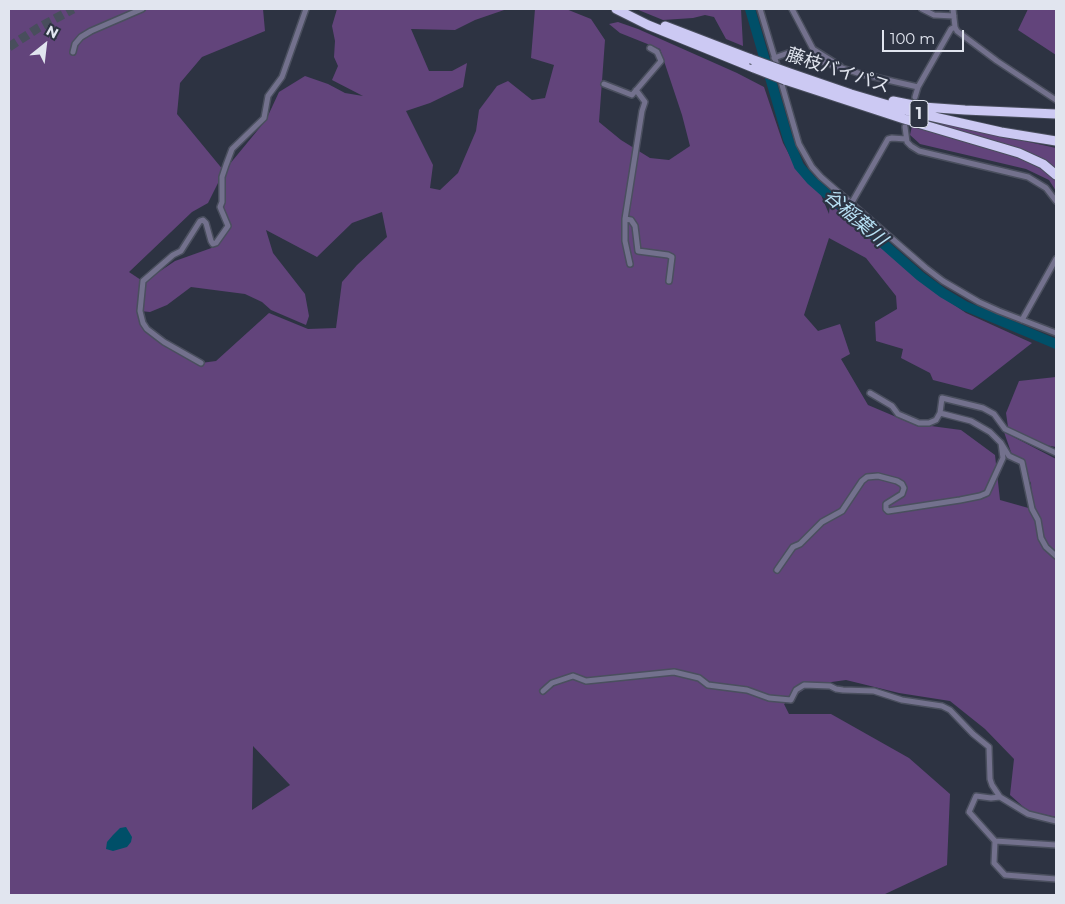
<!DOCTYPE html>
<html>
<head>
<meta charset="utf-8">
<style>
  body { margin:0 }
  #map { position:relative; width:1065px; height:904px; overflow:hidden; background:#2d3342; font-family:Montserrat,sans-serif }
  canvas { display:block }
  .frame { position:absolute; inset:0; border:10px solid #e1e5ef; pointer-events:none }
  .north { position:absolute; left:20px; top:20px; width:50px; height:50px; -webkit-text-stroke:4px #2d3342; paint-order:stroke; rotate:29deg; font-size:14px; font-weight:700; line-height:20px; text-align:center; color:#e1e5ef }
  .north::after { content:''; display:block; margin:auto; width:18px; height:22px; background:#e1e5ef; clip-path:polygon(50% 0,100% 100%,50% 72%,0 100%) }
  .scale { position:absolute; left:882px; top:30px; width:82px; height:22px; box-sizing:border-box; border:2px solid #e1e5ef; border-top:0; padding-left:6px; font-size:15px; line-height:18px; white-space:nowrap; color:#e1e5ef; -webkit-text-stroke:4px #2d3342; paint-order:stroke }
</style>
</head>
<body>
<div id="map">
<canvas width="1065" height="904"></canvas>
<div class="frame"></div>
<div class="north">N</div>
<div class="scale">100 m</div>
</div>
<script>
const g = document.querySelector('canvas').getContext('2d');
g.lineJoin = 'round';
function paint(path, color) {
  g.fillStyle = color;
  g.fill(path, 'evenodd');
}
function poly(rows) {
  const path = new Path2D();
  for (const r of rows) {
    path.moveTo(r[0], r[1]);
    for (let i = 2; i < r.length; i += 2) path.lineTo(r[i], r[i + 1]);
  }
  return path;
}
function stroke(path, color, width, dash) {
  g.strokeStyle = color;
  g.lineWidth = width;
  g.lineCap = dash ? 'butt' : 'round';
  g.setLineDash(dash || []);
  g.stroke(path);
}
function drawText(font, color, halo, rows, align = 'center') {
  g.font = font + ' Montserrat,"Noto Sans JP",sans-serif';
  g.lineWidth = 4.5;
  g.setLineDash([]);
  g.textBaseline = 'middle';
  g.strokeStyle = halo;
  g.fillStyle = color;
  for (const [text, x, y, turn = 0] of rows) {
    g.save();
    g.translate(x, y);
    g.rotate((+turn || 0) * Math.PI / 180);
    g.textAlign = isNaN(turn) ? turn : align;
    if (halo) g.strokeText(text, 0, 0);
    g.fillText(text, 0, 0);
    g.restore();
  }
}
const green = poly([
  [9,9,263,9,265,31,202,57,180,83,177,114,224,171,266,120,279,92,305,76,328,84,345,93,363,96,332,80,338,66,334,57,335,41,332,26,337,9,507,9,475,20,455,30,411,29,429,71,452,71,467,63,463,87,430,103,406,111,433,165,430,188,440,190,458,173,476,131,479,110,497,86,508,81,532,100,545,98,554,65,531,58,535,9,566,9,591,19,605,40,599,122,621,140,650,158,669,160,690,146,682,115,660,49,620,33,609,24,618,22,638,29,737,73,764,87,783,143,798,171,821,195,829,214,830,203,920,281,966,313,1032,343,972,390,933,380,930,373,901,358,903,349,876,341,875,322,897,309,896,296,866,258,829,238,804,315,818,331,840,324,850,354,841,359,868,405,920,427,931,426,961,430,995,455,1000,500,1032,509,1031,483,1012,455,1004,432,1056,459,1056,817,1028,811,1010,795,1014,759,985,729,950,701,899,693,846,680,810,685,784,704,789,714,831,714,909,758,950,794,947,865,883,895,9,895],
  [223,173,222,202,219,211,229,225,217,246,175,261,144,282,129,272,192,212,208,203],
  [382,212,387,237,357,265,342,282,336,328,308,329,269,313,216,361,201,363,147,329,139,320,137,311,142,288,140,311,150,312,167,305,191,287,245,294,262,302,271,310,306,325,309,316,305,294,273,253,266,230,317,257,352,223],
  [253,746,290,785,252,810],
  [636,9,741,9,743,46,726,39,714,17,705,15,693,18,663,20],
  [1028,9,1056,9,1056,55,1018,30],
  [925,119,1056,148,1056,171,928,124],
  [912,126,1034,162,1056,179,1056,191,1049,180,1026,169,920,144,910,135],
  [1056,377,1056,447,1045,445,1008,427,1006,413,1019,381]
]);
const water = poly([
  [126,827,132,837,131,842,127,847,113,851,106,849,107,842,113,835,120,828]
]);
const river = poly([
  [750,9,788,139,799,166,811,180,920,276,943,293,965,306,1056,344]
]);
const motorwayTunnel = poly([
  [9,47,38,28,73,9]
]);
const minor = poly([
  [760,9,778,69],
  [792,9,813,49,840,66],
  [922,9,934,15,954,16],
  [953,9,955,27,957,31,997,61,1056,100],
  [73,52,75,44,81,37,91,31,142,9],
  [774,58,791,52,861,74,918,87],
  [780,78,799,144,812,167,821,177,926,268,943,281,979,302,999,311,1056,333],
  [604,84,632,95,661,61,657,52,650,48],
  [915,97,918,87,951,29,955,27],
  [905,127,907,142,911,146,919,151,1028,177,1046,188,1056,201],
  [851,204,888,139,892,138,906,139],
  [625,219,631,220,635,226,638,251,668,255,672,257,669,281],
  [630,264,625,241,625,219,642,111,645,102,636,90],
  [1022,320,1056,259],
  [201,363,164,342,147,329,143,323,140,311,143,281,173,255,181,251,200,221,203,220,206,223,211,241,213,244,216,243,228,226,220,207,222,202,222,177,226,165,232,149,264,118,268,96,282,77,306,9],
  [870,393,892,406,898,414,919,423,929,423,936,420,940,413,942,398,983,408,994,414,1005,429,1056,453],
  [940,413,971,421,990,432,1001,443,1009,456,1022,462,1032,509,1038,520,1041,538,1046,547,1056,556],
  [777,570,793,547,800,544,822,522,842,511,862,481,867,477,878,476,897,481,902,484,904,488,902,494,886,504,886,509,888,511,960,500,980,496,987,493,1003,458,1001,443],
  [543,691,552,683,573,676,586,681,674,672,699,678,708,685,747,690,769,698,791,700,796,690,804,685,830,686,836,689,843,690,874,691,902,700,942,706,950,710,973,734,989,747,990,779,992,785,1000,797,1028,814,1056,821],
  [1000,797,991,798,976,796,969,812,995,841,994,863,1005,875,1056,879],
  [995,841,1056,845]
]);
const motorway = poly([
  [616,9,648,25,754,68],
  [665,26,751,59],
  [787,72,851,94,912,112,1001,132,1056,141],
  [785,80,904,119,1019,153,1043,164,1056,175],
  [893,101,923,107,965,110,1056,114]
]);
const motorwayBridge = poly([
  [751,59,787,72],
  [754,68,785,80]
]);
const shields = [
  [919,114,18]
];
const shieldNames = [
  ["1",919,114]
];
const streetNames = [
  ["藤枝バイパス",838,71,18]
];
const waterNames = [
  ["谷稲葉川",855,218,41]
];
paint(green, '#62447b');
paint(water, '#004f68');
stroke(river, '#004f68', 10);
stroke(motorwayTunnel, '#484e5c', 9, [9, 4.5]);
stroke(minor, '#4a4f5e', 8);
stroke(motorway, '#4a4f5e', 11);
stroke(minor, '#73718d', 5);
stroke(motorway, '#ccc9f3', 9);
stroke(motorwayBridge, '#4a4f5e', 11, []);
stroke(motorwayBridge, '#ccc9f3', 9);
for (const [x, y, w] of shields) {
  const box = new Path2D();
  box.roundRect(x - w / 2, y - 13.5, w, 27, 4);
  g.fillStyle = '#2d3342';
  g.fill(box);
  stroke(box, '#e1e5ef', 1);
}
drawText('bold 16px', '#e1e5ef', null, shieldNames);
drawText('18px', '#e1e5ef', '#2d3342', streetNames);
drawText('italic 19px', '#b7e0f4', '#2d3342', waterNames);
</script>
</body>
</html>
